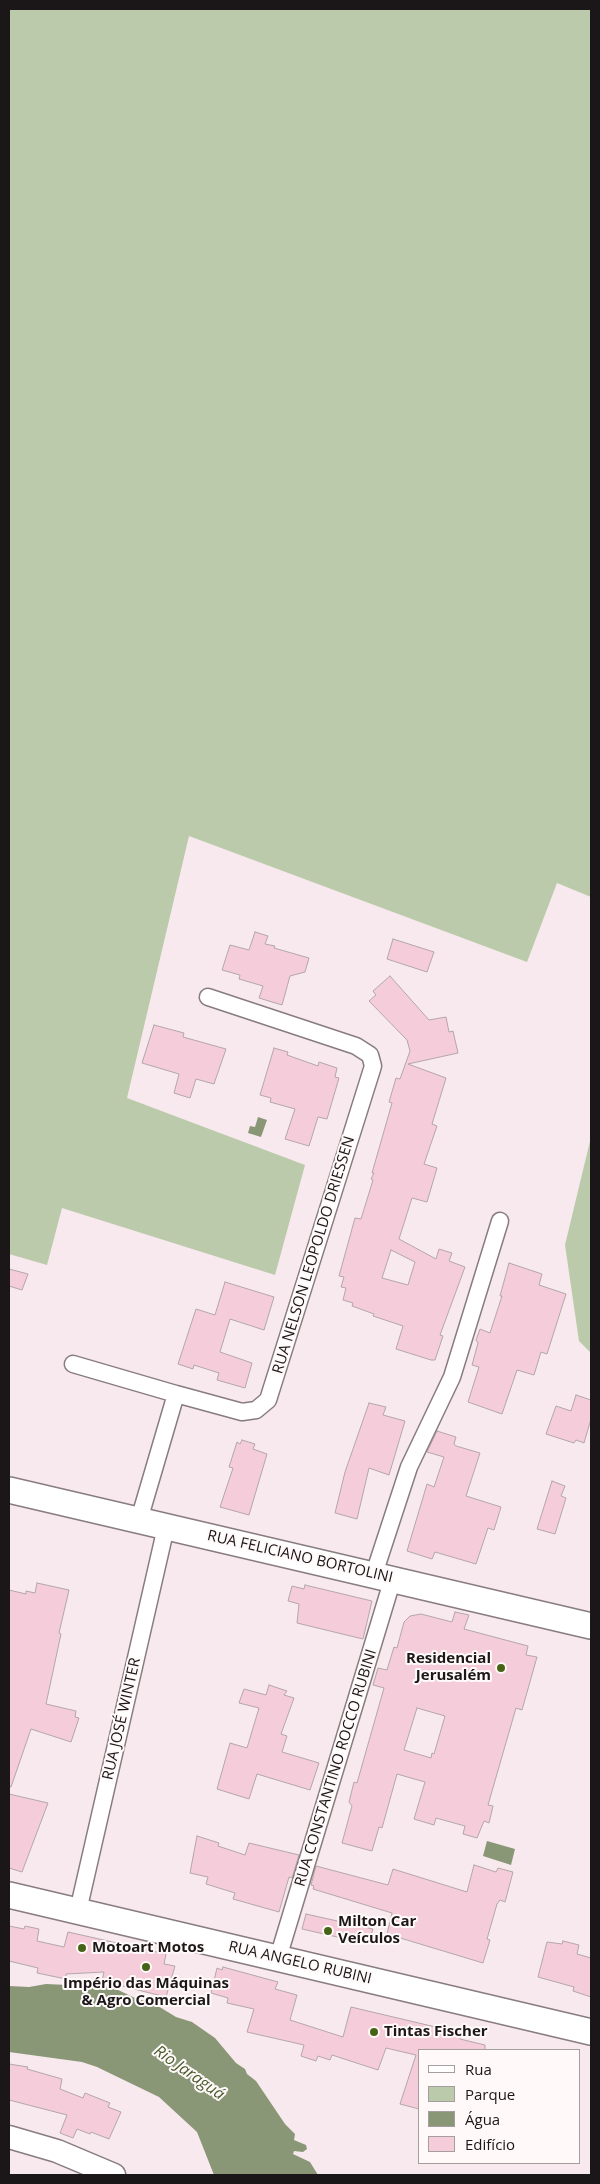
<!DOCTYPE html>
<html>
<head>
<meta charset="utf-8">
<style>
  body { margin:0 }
  #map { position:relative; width:600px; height:2184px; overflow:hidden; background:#f7e9ed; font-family:"Open Sans",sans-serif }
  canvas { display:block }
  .frame { position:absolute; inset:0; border:10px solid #1b1617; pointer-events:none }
  .legend { position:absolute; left:418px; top:2049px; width:162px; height:115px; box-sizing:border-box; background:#fff9fa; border:1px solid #a49e9f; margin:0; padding:6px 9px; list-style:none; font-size:15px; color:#1b1617 }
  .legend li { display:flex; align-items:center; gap:10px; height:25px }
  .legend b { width:25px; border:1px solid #a49e9f }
</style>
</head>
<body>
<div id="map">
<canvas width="600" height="2184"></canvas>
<div class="frame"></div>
<ul class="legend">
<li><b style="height:6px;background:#fff"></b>Rua</li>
<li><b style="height:14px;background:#bbcaaa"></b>Parque</li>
<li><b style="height:14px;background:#899777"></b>Água</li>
<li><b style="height:14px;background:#f5ccd9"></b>Edifício</li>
</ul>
</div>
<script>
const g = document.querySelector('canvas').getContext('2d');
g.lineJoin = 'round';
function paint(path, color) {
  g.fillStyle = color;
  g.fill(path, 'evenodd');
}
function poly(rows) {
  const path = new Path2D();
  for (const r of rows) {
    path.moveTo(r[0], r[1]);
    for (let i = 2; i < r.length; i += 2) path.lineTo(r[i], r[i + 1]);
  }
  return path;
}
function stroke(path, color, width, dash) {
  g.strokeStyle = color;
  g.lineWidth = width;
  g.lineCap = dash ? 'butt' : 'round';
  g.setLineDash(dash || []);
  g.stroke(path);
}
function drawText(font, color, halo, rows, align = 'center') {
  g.font = font + ' "Open Sans",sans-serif';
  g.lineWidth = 4;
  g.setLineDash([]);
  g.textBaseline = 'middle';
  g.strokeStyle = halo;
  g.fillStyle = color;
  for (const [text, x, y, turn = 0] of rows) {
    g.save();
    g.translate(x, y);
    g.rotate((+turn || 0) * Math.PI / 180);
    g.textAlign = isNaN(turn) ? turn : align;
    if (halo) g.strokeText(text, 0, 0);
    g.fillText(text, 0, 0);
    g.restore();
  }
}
const green = poly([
  [9,9,591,9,591,897,557,883,527,962,189,836,127,1098,305,1165,275,1275,62,1208,47,1265,9,1254],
  [591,1137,591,1353,579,1341,565,1245]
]);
const water = poly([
  [258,1117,267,1120,261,1137,248,1133,250,1126,255,1127],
  [487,1841,515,1849,511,1865,483,1856],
  [46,1984,112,1987,137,1999,153,2003,176,2017,192,2022,215,2038,236,2063,245,2069,247,2074,256,2081,285,2124,295,2134,294,2140,306,2145,307,2149,303,2152,294,2151,293,2154,310,2162,318,2175,214,2175,197,2132,159,2097,97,2067,82,2062,9,2052,9,1986,29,1987]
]);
const building = poly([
  [255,932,268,936,265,944,275,946,274,948,309,958,305,972,290,976,282,1005,259,998,263,986,239,979,240,975,222,970,230,945,249,950,255,932],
  [393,939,434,952,427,972,387,959,393,939],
  [390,976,429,1020,446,1017,449,1032,453,1031,458,1053,408,1064,446,1078,432,1124,437,1126,424,1164,437,1168,427,1202,412,1198,399,1239,436,1259,439,1249,452,1253,449,1261,465,1267,440,1335,443,1336,435,1360,431,1360,396,1349,403,1326,373,1316,374,1314,352,1306,353,1303,343,1300,346,1288,341,1287,344,1277,339,1276,355,1218,361,1219,373,1180,371,1179,374,1173,372,1173,392,1103,389,1102,396,1078,400,1079,410,1051,407,1040,369,1001,376,995,373,991,390,976],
  [391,1250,415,1262,408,1285,382,1278,391,1250],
  [154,1025,184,1033,183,1037,226,1049,214,1084,196,1079,190,1098,174,1093,179,1074,142,1063,154,1025],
  [274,1048,288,1052,287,1055,318,1066,319,1062,337,1068,335,1077,339,1078,327,1119,318,1117,309,1146,285,1139,295,1109,270,1102,271,1098,260,1095,274,1048],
  [509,1263,542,1274,539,1285,566,1294,547,1354,541,1352,534,1375,517,1370,502,1414,468,1402,479,1367,472,1365,478,1343,476,1340,480,1329,490,1333,502,1296,500,1296,509,1263],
  [9,1269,28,1274,22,1290,9,1286,9,1269],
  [225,1282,274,1297,264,1330,230,1319,220,1352,252,1363,245,1388,217,1380,219,1373,194,1365,193,1369,178,1364,196,1309,215,1315,225,1282],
  [576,1395,591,1400,591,1419,584,1443,576,1440,574,1443,546,1434,556,1406,571,1411,576,1395],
  [369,1403,386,1407,383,1415,405,1421,389,1475,369,1468,357,1519,335,1513,345,1472,369,1403],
  [437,1431,456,1437,454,1444,456,1446,480,1453,466,1496,501,1507,494,1530,488,1528,476,1564,435,1552,432,1559,407,1551,427,1484,434,1487,444,1457,427,1452,437,1431],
  [242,1440,255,1444,253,1449,267,1454,249,1515,220,1507,233,1468,229,1467,237,1442,240,1444,242,1440],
  [552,1481,565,1486,561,1496,566,1498,555,1534,537,1529,552,1481],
  [37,1583,69,1590,59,1633,61,1634,46,1704,76,1711,75,1717,79,1718,71,1742,31,1729,11,1787,9,1787,9,1590,26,1594,26,1591,35,1593,37,1583],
  [305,1585,372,1601,363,1639,297,1623,299,1604,288,1601,292,1586,304,1589,305,1585],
  [455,1612,469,1615,464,1629,528,1646,526,1655,537,1657,522,1710,516,1708,488,1805,493,1806,489,1823,484,1821,477,1838,463,1834,465,1826,436,1818,434,1825,414,1819,425,1782,397,1774,382,1828,379,1827,372,1851,342,1843,352,1806,349,1802,354,1782,357,1783,384,1688,373,1685,378,1668,387,1670,394,1647,397,1648,404,1622,410,1616,421,1614,452,1622,455,1612],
  [417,1708,445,1716,434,1754,432,1753,431,1758,404,1750,417,1708],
  [269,1685,287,1691,284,1695,294,1698,281,1734,287,1736,282,1752,319,1763,310,1790,257,1774,249,1799,217,1789,230,1743,247,1748,259,1708,239,1703,244,1689,266,1695,269,1685],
  [9,1794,48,1803,22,1872,9,1868,9,1794],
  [197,1836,219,1843,218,1846,245,1855,249,1843,299,1855,292,1878,289,1877,279,1912,233,1899,235,1893,206,1884,208,1877,190,1873,197,1836],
  [474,1865,496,1872,498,1868,513,1872,505,1902,500,1900,497,1904,487,1939,490,1940,483,1963,387,1934,392,1913,313,1889,314,1886,311,1885,316,1866,388,1885,393,1869,467,1892,474,1865],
  [306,1914,373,1929,368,1944,302,1929,306,1914],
  [9,1926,24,1929,25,1926,39,1929,37,1941,64,1947,68,1932,166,1954,164,1964,175,1966,166,1997,102,1981,104,1972,66,1974,66,1979,37,1973,38,1968,9,1961,9,1926],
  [563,1941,579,1945,577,1954,591,1958,591,1997,573,1991,574,1987,538,1977,547,1942,562,1944,563,1941],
  [223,1967,278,1982,275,1989,297,1995,290,2020,343,2037,351,2007,461,2033,460,2039,485,2045,485,2050,419,2050,419,2109,400,2104,416,2055,386,2048,378,2070,332,2055,330,2060,318,2056,316,2061,301,2056,304,2045,247,2032,254,2009,227,2003,228,1998,211,1993,217,1968,222,1970,223,1967],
  [9,2064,28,2067,27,2069,62,2079,60,2089,83,2098,85,2093,110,2103,108,2107,121,2112,109,2139,91,2132,90,2134,77,2129,73,2138,60,2133,67,2115,9,2100,9,2064]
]);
const minor = poly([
  [73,1364,176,1394],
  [139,1520,176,1394,242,1412,256,1410,268,1400,373,1066,370,1055,356,1046,208,997],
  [374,1574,409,1467,452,1377,500,1221],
  [78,1911,166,1527],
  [278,1958,393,1578]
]);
const secondary = poly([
  [9,2137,57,2151,114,2175]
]);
const primary = poly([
  [9,1490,591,1626],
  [9,1895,591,2032]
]);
const markers = [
  [501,1668,5,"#476315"],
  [328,1931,5,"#476315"],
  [82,1948,5,"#476315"],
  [146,1967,5,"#476315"],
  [374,2032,5,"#476315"]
];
const streetNames = [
  ["RUA NELSON LEOPOLDO DRIESSEN",314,1255,-73],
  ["RUA FELICIANO BORTOLINI",300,1557,13],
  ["RUA JOSÉ WINTER",122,1719,-77],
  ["RUA CONSTANTINO ROCCO RUBINI",336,1768,-73],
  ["RUA ANGELO RUBINI",300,1963,13]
];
const poiNames = [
  ["Residencial",491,1659,"right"],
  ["Jerusalém",491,1676,"right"],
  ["Milton Car",338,1922],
  ["Veículos",338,1939],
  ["Motoart Motos",92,1948],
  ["Império das Máquinas",146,1984,"center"],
  ["& Agro Comercial",146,2001,"center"],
  ["Tintas Fischer",384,2032]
];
const waterNames = [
  ["Rio Jaraguá",189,2073,35]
];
paint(green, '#bbcaaa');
paint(water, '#899777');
paint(building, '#f5ccd9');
stroke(building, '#b3a6a9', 1);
stroke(minor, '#887c7f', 19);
stroke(secondary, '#887c7f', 25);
stroke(primary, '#887c7f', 28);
stroke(minor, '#fff', 16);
stroke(secondary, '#fff', 22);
stroke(primary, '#fff', 25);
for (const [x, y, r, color] of markers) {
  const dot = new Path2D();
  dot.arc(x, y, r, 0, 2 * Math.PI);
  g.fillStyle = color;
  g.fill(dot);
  stroke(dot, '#fff9fa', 2);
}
drawText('15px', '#1b1617', '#fff9fa', streetNames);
drawText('bold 15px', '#1b1617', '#fff9fa', poiNames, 'left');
drawText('italic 16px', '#475b29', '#fff9fa', waterNames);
</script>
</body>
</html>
